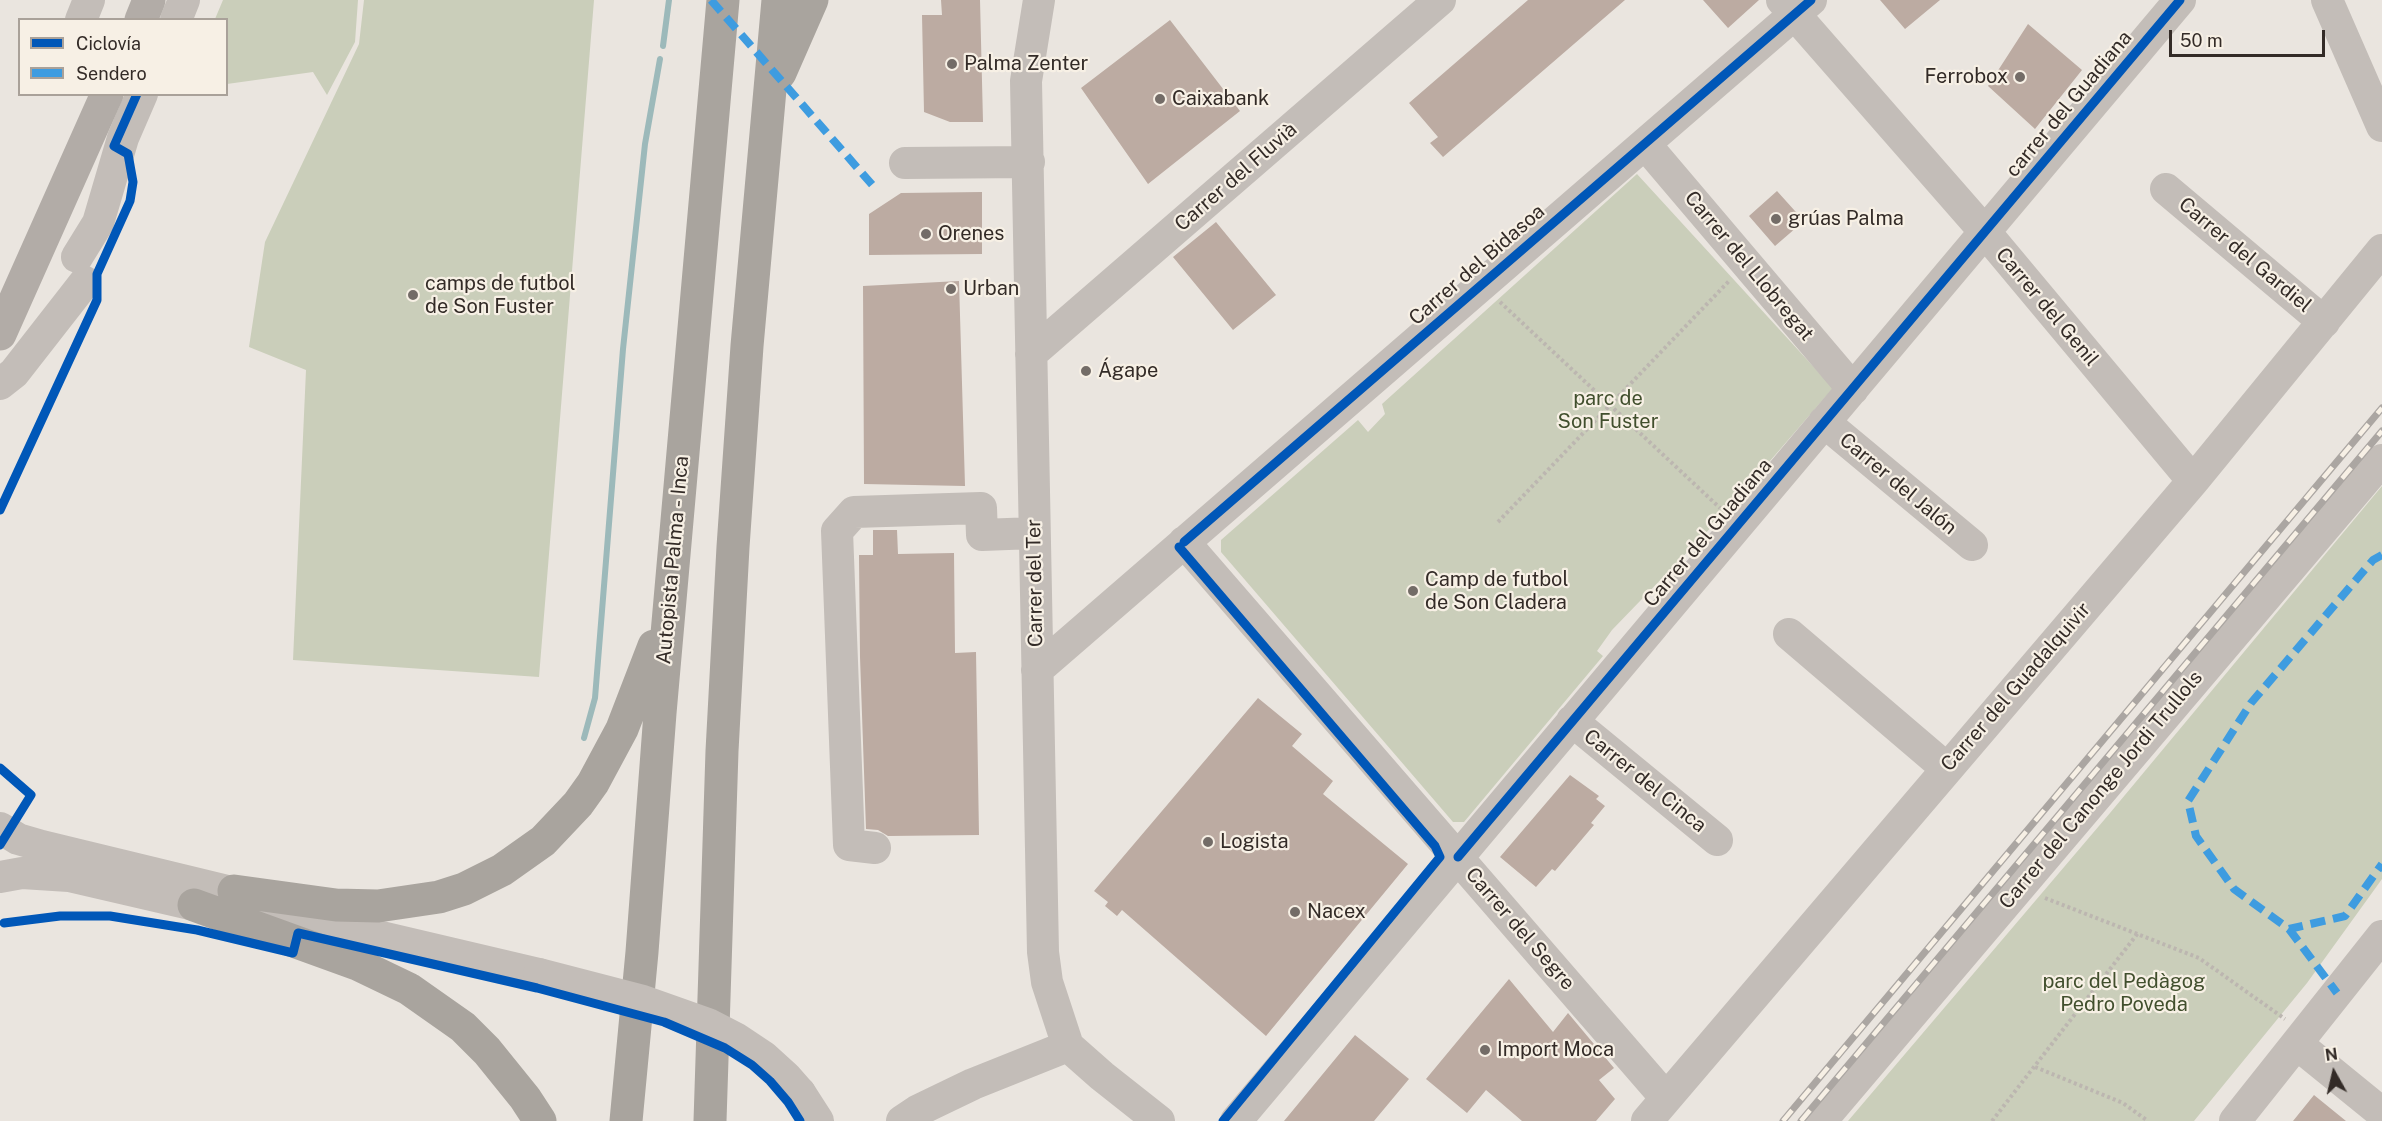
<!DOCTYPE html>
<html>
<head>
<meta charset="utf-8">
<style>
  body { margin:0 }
  #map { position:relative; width:2382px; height:1121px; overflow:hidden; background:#eae5df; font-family:"Public Sans",sans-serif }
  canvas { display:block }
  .legend { position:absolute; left:18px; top:18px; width:210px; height:78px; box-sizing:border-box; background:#f7f0e5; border:2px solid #a9a199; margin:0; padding:8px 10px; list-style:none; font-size:18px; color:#332b27 }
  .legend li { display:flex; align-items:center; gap:12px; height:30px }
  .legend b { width:30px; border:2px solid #a9a199 }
  .north { position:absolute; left:2304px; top:1043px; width:60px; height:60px; -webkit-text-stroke:4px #f7f0e5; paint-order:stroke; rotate:352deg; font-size:16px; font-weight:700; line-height:24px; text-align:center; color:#332b27 }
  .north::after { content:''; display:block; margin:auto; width:21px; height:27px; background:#332b27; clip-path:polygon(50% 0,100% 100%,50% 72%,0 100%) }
  .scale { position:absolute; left:2169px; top:30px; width:156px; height:27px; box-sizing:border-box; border:3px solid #332b27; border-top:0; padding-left:8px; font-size:18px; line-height:21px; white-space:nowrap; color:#332b27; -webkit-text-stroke:4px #f7f0e5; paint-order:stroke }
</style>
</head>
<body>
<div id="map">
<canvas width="2382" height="1121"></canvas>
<ul class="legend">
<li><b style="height:8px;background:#0057b8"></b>Ciclovía</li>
<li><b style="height:8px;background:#3e9ce0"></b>Sendero</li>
</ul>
<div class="north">N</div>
<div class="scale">50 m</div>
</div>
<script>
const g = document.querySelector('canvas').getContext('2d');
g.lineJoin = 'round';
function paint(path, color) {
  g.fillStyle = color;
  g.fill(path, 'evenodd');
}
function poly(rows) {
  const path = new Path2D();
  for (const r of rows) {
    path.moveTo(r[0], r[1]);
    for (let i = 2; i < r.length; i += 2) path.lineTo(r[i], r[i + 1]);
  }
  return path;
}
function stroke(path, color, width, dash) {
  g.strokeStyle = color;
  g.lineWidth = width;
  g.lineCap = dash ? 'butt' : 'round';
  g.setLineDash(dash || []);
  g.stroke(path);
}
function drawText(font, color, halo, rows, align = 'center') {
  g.font = font + ' "Public Sans",sans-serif';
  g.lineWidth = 4.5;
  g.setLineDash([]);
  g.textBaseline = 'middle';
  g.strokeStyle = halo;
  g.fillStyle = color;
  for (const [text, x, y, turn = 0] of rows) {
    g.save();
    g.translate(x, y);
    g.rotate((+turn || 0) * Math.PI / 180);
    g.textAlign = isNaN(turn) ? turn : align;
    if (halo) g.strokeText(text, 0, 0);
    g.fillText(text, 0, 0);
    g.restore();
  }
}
const green = poly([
  [223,0,358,0,355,42,327,95,313,72,227,84,226,20,215,19],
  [364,0,594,0,539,677,293,660,306,370,249,347,265,242,359,44],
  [1637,174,1833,388,1725,513,1612,630,1597,651,1603,656,1464,822,1453,822,1221,552,1221,540,1358,420,1368,432,1385,414,1382,404],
  [2382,486,2382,879,2307,983,2194,1121,1848,1121,2110,813]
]);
const stream = poly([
  [663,46,669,0],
  [584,738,595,698,623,349,645,144,660,59]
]);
const building = poly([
  [941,0,980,0,983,122,950,122,924,112,922,15,942,15],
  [1528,0,1625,0,1443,157,1430,143,1438,137,1409,103],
  [1703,0,1759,0,1728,28],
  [1880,0,1940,0,1905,29],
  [1170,20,1240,111,1148,184,1081,88],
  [2028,24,2082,70,2035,129,1988,86],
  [1777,191,1804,221,1775,246,1749,216],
  [982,192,982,254,869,255,869,214,901,193],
  [1216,222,1276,295,1233,330,1173,257],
  [959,281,965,486,864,484,863,286],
  [873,530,897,530,898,554,954,553,955,653,976,652,979,835,888,836,878,830,866,829,860,657,859,555,873,555],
  [1258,698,1302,734,1292,746,1333,781,1323,794,1408,864,1266,1036,1122,910,1117,916,1105,906,1108,902,1094,891],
  [1570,775,1599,796,1596,799,1605,806,1591,823,1594,825,1555,871,1552,869,1536,887,1500,857],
  [1509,979,1553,1032,1568,1013,1614,1068,1599,1080,1615,1099,1596,1121,1522,1121,1486,1090,1467,1113,1426,1079],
  [1355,1035,1409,1079,1374,1121,1284,1121],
  [2314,1095,2346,1121,2293,1121]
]);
const path = poly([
  [1500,302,1720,508],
  [1498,522,1729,281],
  [2045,898,2199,958,2285,1019],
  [2035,1067,2123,1103,2148,1121],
  [1992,1121,2138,933]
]);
const minor = poly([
  [1039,0,1026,81,1043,952,1047,982,1068,1046,1102,1076,1159,1121],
  [1782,0,1985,232,2193,481],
  [2327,0,2382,126],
  [81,20,89,0],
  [176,20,184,0],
  [1645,144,1853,389],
  [905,163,1029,162],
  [2166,189,2324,322],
  [77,257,98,223,123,138,142,94],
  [1031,354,1440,0],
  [0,384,14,373,85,282],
  [1824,422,1972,545],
  [1184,542,1666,1098],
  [1789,634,1946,768],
  [1037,670,1811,0],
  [1572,721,1717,840],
  [0,828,18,839,42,846,244,895],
  [875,848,849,845,837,531,854,512,981,508,982,535,1034,533],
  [0,877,22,873,69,876,194,905,318,922,539,974],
  [2297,1044,2382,1113],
  [800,1093,818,1121],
  [902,1121,917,1111,973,1084,1068,1046],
  [1236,1121,2180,0],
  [1647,1121,2193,481,2382,250],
  [1821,1121,2382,460],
  [2235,1121,2382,936]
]);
const major = poly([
  [141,20,149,0],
  [0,334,107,94]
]);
const highway = poly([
  [780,73,812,0],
  [234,891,336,905,378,906,439,897,464,889,502,870,543,841,578,804,593,783,622,729,654,646],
  [194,905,357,964,409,989,463,1027,487,1051,525,1098,540,1121],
  [626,1121,642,952,660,713,723,0],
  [710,1121,722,751,733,547,747,346,778,0]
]);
const rail = poly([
  [1783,1121,2382,408],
  [1801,1121,2382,431]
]);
const minorBridge = poly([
  [539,974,643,1001,708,1024,737,1039,764,1057,786,1077,800,1093]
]);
const quiet = poly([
  [711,0,875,188],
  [2382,555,2373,560,2251,703,2188,801,2196,836,2234,889,2289,929,2345,916,2382,864],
  [2289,929,2337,993]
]);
const cycleway = poly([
  [0,510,97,300,97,274,130,201,133,182,128,154,114,146,137,94],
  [1184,542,1811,0],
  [1179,547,1435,846,1440,857,1223,1121],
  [0,768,31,795,0,845],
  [1458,857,2180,0],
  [4,923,60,916,110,916,197,930,293,953,298,933,537,988,664,1022,725,1048,752,1065,770,1081,788,1102,800,1121]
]);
const markers = [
  [952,64,6,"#736c67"],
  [2020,77,6,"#736c67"],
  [1160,99,6,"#736c67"],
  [1776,219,6,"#736c67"],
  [926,234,6,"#736c67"],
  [951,289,6,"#736c67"],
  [413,295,6,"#736c67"],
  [1086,371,6,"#736c67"],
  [1413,591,6,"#736c67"],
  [1208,842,6,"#736c67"],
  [1295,912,6,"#736c67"],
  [1485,1050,6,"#736c67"]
];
const poiNames = [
  ["Palma Zenter",964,64],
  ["Ferrobox",2008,77,"right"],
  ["Caixabank",1172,99],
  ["grúas Palma",1788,219],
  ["Orenes",938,234],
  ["camps de futbol",425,284],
  ["de Son Fuster",425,307],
  ["Urban",963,289],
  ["Ágape",1098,371],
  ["Camp de futbol",1425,580],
  ["de Son Cladera",1425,603],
  ["Logista",1220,842],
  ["Nacex",1307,912],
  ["Import Moca",1497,1050]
];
const streetNames = [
  ["carrer del Guadiana",2069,104,-50],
  ["Carrer del Fluvià",1236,177,-41],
  ["Carrer del Gardiel",2245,255,40],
  ["Carrer del Bidasoa",1477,265,-41],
  ["Carrer del Llobregat",1749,266,50],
  ["Carrer del Genil",2047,307,50],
  ["Carrer del Jalón",1898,484,40],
  ["Carrer del Guadiana",1708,533,-50],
  ["Autopista Palma - Inca",673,560,-85],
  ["Carrer del Ter",1035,583,-91],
  ["Carrer del Guadalquivir",2016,687,-49],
  ["Carrer del Cinca",1645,781,39],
  ["Carrer del Canonge Jordi Trullols",2101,790,-50],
  ["Carrer del Segre",1520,929,49]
];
const parkNames = [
  ["parc de",1608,399],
  ["Son Fuster",1608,422],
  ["parc del Pedàgog",2124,982],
  ["Pedro Poveda",2124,1005]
];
paint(green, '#caceba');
stroke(stream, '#9cb9ba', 6);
paint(building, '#bcaba2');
stroke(path, '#bcb6b0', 4, [3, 3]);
stroke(minor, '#c3bdb8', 32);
stroke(major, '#b2aca7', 33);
stroke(highway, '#a9a49e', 33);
stroke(rail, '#aba6a2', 7);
stroke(rail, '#f7f0e5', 4.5, [14]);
stroke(minorBridge, '#c3bdb8', 32);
stroke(quiet, '#3e9ce0', 8, [15, 8]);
stroke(cycleway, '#0057b8', 9);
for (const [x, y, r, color] of markers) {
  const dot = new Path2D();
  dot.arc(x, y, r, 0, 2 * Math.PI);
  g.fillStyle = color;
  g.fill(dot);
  stroke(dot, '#f7f0e5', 2);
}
drawText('20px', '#332b27', '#f7f0e5', poiNames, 'left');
drawText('20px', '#332b27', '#f7f0e5', streetNames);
drawText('20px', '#414f2d', '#f7f0e5', parkNames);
</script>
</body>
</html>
